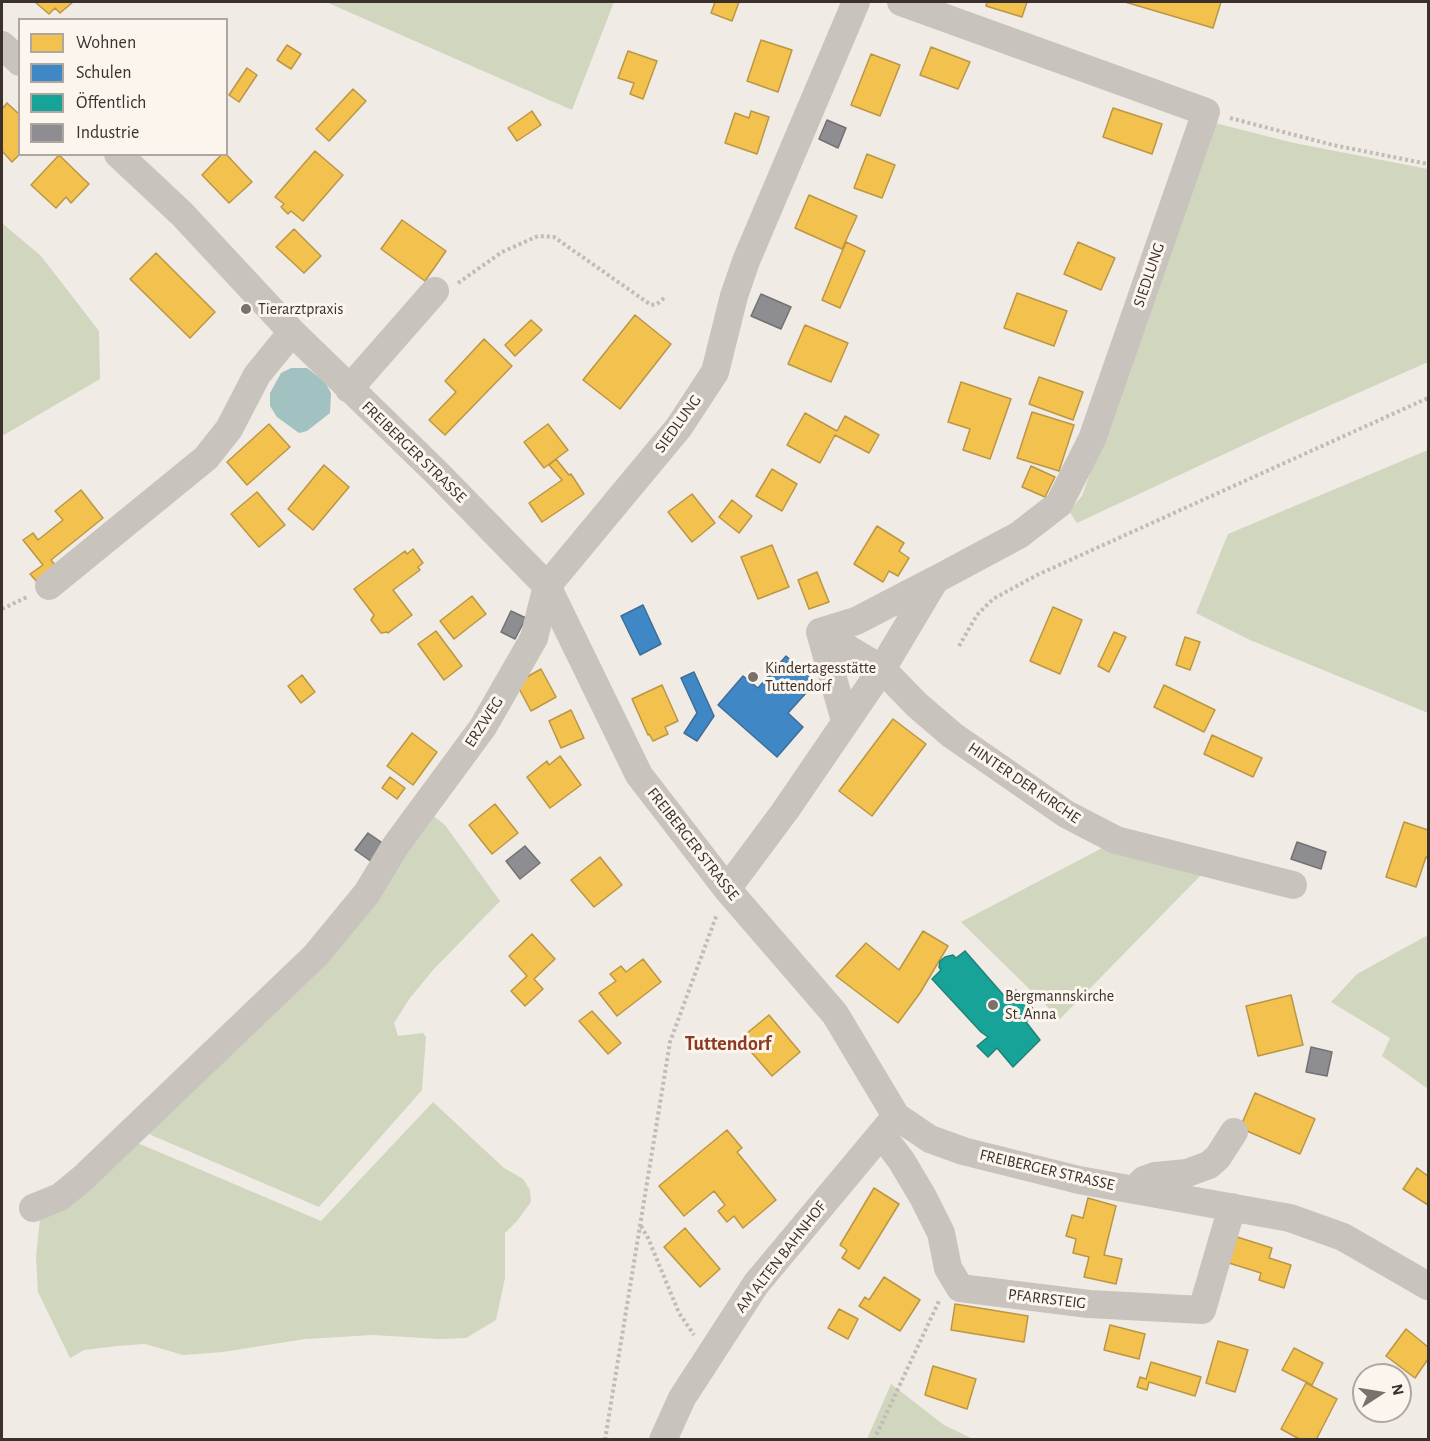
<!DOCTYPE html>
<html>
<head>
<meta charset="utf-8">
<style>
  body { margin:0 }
  #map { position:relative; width:1430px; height:1441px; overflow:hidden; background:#f0ebe5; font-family:"Alegreya Sans",sans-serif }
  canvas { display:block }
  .frame { position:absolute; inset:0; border:3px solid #3b302b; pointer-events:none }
  .legend { position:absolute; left:18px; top:18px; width:210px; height:138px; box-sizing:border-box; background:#fbf5ee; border:2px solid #aea6a0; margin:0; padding:8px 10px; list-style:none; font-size:18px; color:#3b302b }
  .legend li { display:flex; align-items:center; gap:12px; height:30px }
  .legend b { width:30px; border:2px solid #aea6a0 }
  .north { position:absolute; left:1352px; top:1363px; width:60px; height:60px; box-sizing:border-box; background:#fbf5ee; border:2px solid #aea6a0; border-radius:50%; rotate:78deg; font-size:16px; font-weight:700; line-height:24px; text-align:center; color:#3b302b }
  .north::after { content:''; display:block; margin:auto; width:21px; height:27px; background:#7a716c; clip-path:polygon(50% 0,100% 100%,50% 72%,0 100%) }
</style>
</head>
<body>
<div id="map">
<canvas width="1430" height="1441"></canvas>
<div class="frame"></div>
<ul class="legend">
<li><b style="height:16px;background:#f2c14e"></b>Wohnen</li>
<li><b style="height:16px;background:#3f88c5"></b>Schulen</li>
<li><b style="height:16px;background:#17a398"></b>Öffentlich</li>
<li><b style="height:16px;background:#8d8d92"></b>Industrie</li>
</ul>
<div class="north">N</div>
</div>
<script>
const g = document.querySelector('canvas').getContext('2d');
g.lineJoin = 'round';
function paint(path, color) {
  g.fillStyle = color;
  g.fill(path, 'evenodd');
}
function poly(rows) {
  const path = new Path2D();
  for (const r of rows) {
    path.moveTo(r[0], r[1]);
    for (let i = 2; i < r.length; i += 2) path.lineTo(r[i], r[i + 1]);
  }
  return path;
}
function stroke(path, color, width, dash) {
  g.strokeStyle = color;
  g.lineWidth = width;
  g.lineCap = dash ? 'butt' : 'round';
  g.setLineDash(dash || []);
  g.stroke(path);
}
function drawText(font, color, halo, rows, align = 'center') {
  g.font = font + ' "Alegreya Sans",sans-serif';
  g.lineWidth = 6;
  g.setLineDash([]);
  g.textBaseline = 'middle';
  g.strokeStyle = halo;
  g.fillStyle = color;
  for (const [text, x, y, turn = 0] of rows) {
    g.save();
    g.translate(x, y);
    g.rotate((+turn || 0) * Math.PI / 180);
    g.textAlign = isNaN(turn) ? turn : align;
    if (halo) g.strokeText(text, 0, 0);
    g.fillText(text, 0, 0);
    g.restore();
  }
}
const green = poly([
  [326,2,614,2,572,110],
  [1215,123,1294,143,1428,169,1428,362,1297,420,1077,523,1069,511,1082,496],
  [2,223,41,256,99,331,100,379,2,436],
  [1428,450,1428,713,1250,640,1196,613,1228,534],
  [430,813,445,825,500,901,433,970,410,998,394,1023,398,1036,423,1033,426,1037,422,1090,319,1207,151,1135,147,1128],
  [1106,846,1201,875,1060,1019,961,922],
  [1428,935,1428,1089,1382,1056,1390,1038,1331,1002,1357,974],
  [433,1102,504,1168,523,1179,530,1190,531,1202,517,1221,505,1233,505,1278,496,1320,466,1338,440,1339,373,1335,305,1339,223,1352,183,1355,145,1344,117,1346,84,1350,70,1358,38,1292,36,1257,40,1218,133,1141,321,1221],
  [891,1384,944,1425,973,1439,867,1439]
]);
const water = poly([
  [291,368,307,368,325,382,331,393,330,413,307,431,299,433,277,417,270,406,270,393,281,373]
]);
const homes = poly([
  [35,2,73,2,60,13,55,8,49,14,35,2],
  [715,2,739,2,732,21,711,13,715,2],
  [987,2,1027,2,1022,17,986,6,987,2],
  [1125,2,1221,2,1213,28,1125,2],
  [761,40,792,50,778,92,747,81,761,40],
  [287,45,301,54,291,69,277,60,287,45],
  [931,47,970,62,958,89,920,75,931,47],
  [628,51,657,61,643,99,630,94,634,83,618,78,628,51],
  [871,54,900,65,880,116,851,105,871,54],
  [247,68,257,75,239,102,229,95,247,68],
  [353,89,366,101,329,141,316,129,353,89],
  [7,103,20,115,20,154,12,162,2,151,2,109,7,103],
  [1113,108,1162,124,1152,154,1103,137,1113,108],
  [532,111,541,125,517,141,508,128,532,111],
  [751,111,769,117,757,154,725,143,735,113,749,118,751,111],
  [315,151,343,175,303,221,291,211,288,214,281,207,284,204,275,197,315,151],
  [222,154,226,154,252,182,229,203,202,175,222,154],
  [867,154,895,165,882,198,854,188,867,154],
  [59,155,89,184,71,203,66,197,56,208,31,185,59,155],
  [809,195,857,216,842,249,795,228,809,195],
  [402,220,446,251,425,281,381,249,402,220],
  [294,229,321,256,304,273,276,247,294,229],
  [846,242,865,251,840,308,822,300,846,242],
  [1078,242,1115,258,1101,290,1064,274,1078,242],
  [156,253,215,312,190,338,130,279,156,253],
  [1017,293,1067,311,1054,346,1004,328,1017,293],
  [635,315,671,344,620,409,583,380,635,315],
  [531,320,542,330,515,356,505,345,531,320],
  [805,325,848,343,831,382,788,364,805,325],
  [484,339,512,366,445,435,429,420,456,392,445,381,484,339],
  [1039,377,1083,392,1073,420,1029,404,1039,377],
  [961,382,1011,399,990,459,963,450,970,429,948,422,961,382],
  [1032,412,1074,425,1059,471,1017,458,1032,412],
  [805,413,837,431,845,416,879,435,869,453,835,435,820,463,787,445,805,413],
  [269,424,290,447,247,485,227,462,269,424],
  [548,424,568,450,544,468,524,442,548,424],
  [556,459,569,475,571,474,584,494,542,522,529,503,562,480,549,465,556,459],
  [324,465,349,487,313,530,288,509,324,465],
  [1031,466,1055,477,1045,497,1022,487,1031,466],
  [772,469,797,484,782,511,756,496,772,469],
  [81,490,103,518,51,560,58,569,39,584,30,574,43,565,23,540,33,533,38,540,63,520,55,511,81,490],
  [257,492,285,525,259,547,231,514,257,492],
  [692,494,715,523,692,542,668,512,692,494],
  [732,500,752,516,739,533,719,517,732,500],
  [877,526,904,543,899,551,909,558,898,576,889,571,883,582,854,564,877,526],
  [772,545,789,587,758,599,741,557,772,545],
  [413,549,423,563,418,567,420,570,393,590,412,615,388,633,387,632,381,633,371,620,374,615,354,589,405,551,407,554,413,549],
  [817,572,829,602,809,609,798,580,817,572],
  [472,596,486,614,454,639,440,621,472,596],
  [1053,607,1082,620,1060,674,1030,661,1053,607],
  [436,631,462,666,444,680,418,644,436,631],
  [1114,632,1126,637,1109,672,1098,666,1114,632],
  [1185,637,1200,642,1190,670,1176,665,1185,637],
  [541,669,556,697,531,711,516,683,541,669],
  [302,675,315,692,301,703,288,686,302,675],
  [662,685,678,721,665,727,668,734,653,741,649,734,648,735,632,699,662,685],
  [1164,685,1215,710,1204,732,1154,707,1164,685],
  [571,710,584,738,561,748,549,721,571,710],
  [893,719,926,744,872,816,839,791,893,719],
  [412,733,437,752,413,785,387,766,412,733],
  [1212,735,1262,758,1253,777,1204,754,1212,735],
  [560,756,581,785,550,808,527,777,547,761,549,765,560,756],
  [390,777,405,788,397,799,382,788,390,777],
  [495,804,518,833,492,854,469,825,495,804],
  [1404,822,1428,830,1428,858,1426,857,1416,887,1386,877,1404,822],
  [600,857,622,885,594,907,571,880,600,857],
  [923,931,948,946,920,993,898,1023,836,976,866,943,899,970,923,931],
  [532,934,555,959,534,979,543,989,525,1006,511,991,527,976,509,956,532,934],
  [643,959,661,982,617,1016,599,993,616,981,610,974,621,966,626,972,643,959],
  [1291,995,1303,1045,1258,1056,1246,1006,1291,995],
  [592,1011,621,1043,608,1054,579,1021,592,1011],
  [769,1015,800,1052,772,1076,740,1039,769,1015],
  [1255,1093,1315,1119,1300,1154,1240,1128,1255,1093],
  [727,1130,742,1148,737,1152,776,1200,743,1228,734,1216,727,1222,718,1211,725,1205,714,1191,684,1216,659,1186,727,1130],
  [1417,1168,1428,1176,1428,1205,1403,1189,1417,1168],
  [874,1188,899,1204,859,1269,842,1258,847,1250,840,1245,874,1188],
  [1088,1198,1116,1206,1104,1255,1122,1259,1116,1284,1084,1277,1089,1257,1073,1253,1076,1239,1066,1236,1072,1215,1083,1218,1088,1198],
  [685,1228,720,1269,700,1287,664,1247,685,1228],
  [1237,1237,1272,1248,1269,1258,1291,1265,1284,1288,1259,1280,1261,1273,1229,1263,1237,1237],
  [884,1277,920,1300,900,1331,859,1306,865,1297,869,1300,884,1277],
  [955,1304,1028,1316,1024,1342,951,1330,955,1304],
  [839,1309,858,1319,848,1339,828,1328,839,1309],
  [1110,1325,1145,1334,1139,1359,1104,1350,1110,1325],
  [1406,1329,1428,1347,1428,1359,1415,1378,1386,1356,1406,1329],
  [1218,1341,1248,1350,1235,1392,1206,1383,1218,1341],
  [1294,1348,1323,1363,1312,1385,1282,1370,1294,1348],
  [1151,1362,1201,1377,1195,1396,1149,1382,1147,1390,1137,1387,1140,1377,1146,1379,1151,1362],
  [933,1366,976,1379,967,1409,925,1395,933,1366],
  [1306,1383,1337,1399,1316,1440,1301,1440,1281,1429,1306,1383]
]);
const schools = poly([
  [643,605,661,644,640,655,621,616,643,605],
  [786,656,816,682,788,713,803,727,777,757,718,705,743,676,758,688,786,656],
  [694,672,714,716,697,741,684,733,697,713,681,678,694,672]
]);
const public = poly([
  [965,951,1006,998,1016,990,1036,1012,1026,1022,1040,1040,1013,1067,997,1048,988,1057,977,1046,988,1037,981,1032,932,979,941,970,939,967,940,961,945,957,953,955,956,958,965,951]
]);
const industry = poly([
  [827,120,846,128,838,148,819,139,827,120],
  [761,294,791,307,781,329,751,316,761,294],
  [511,611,526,618,515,639,501,632,511,611],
  [368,833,384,844,372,862,355,850,368,833],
  [1297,842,1326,852,1321,869,1291,859,1297,842],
  [525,846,540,863,520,879,506,861,525,846],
  [1311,1047,1332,1052,1327,1076,1306,1072,1311,1047]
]);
const path = poly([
  [1230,118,1333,145,1428,164],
  [458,283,502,252,538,236,554,237,651,305,657,304,664,298],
  [2,609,27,597],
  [959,646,977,615,993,599,1037,575,1428,398],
  [641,1226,648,1238,679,1313,694,1335],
  [605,1440,670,1042,717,914],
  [874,1440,939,1301]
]);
const minor = poly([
  [2,45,20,62],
  [118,154,182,214,292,332,437,473,547,586,639,775,727,889,835,1014,896,1116,930,1139,963,1151,1079,1180,1290,1218,1343,1237,1428,1286],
  [349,389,435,291],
  [49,586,206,458,229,429,257,375,292,332],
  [820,632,856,621,935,580],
  [845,721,820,632,882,669,917,705,952,735,1066,814,1116,840,1293,885],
  [727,889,785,811,882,669,935,580,1019,535,1059,504,1092,439,1206,112,901,2],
  [881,1134,901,1160,923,1197,941,1233,948,1268,960,1288,1089,1304,1202,1310,1232,1207],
  [1134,1190,1144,1180,1155,1176,1187,1173,1209,1165,1218,1157,1234,1132],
  [33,1208,60,1197,83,1178,316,955,367,893,396,845,483,727,534,638,547,586,679,427,715,372,734,296,746,261,856,2],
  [663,1440,682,1398,756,1284,892,1121]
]);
const markers = [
  [246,309,6,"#7a716c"],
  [753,677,6,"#7a716c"],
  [993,1005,6,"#7a716c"]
];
const streetNames = [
  ["SIEDLUNG",1149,275,-71],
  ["SIEDLUNG",678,424,-54],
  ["FREIBERGER STRASSE",414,452,44],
  ["ERZWEG",484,722,-57],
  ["HINTER DER KIRCHE",1024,783,34],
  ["FREIBERGER STRASSE",693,844,52],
  ["FREIBERGER STRASSE",1047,1170,13],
  ["AM ALTEN BAHNHOF",781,1257,-52],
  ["PFARRSTEIG",1047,1299,7]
];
const poiNames = [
  ["Tierarztpraxis",258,309],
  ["Kindertagesstätte",765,668],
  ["Tuttendorf",765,686],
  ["Bergmannskirche",1005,996],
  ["St. Anna",1005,1014]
];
const quarterNames = [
  ["Tuttendorf",728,1044]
];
paint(green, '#d1d6bf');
paint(water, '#a1c2c1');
paint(homes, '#f2c14e');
stroke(homes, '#bb9644', 1.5);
paint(schools, '#3f88c5');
stroke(schools, '#3e6e97', 1.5);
paint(public, '#17a398');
stroke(public, '#228077', 1.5);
paint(industry, '#8d8d92');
stroke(industry, '#747173', 1.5);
stroke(path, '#c2bbb6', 4, [3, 3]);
stroke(minor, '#c9c3be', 28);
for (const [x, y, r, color] of markers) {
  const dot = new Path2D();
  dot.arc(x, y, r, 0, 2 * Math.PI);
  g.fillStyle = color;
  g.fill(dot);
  stroke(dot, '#fbf5ee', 2);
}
drawText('16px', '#3b302b', '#fbf5ee', streetNames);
drawText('16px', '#3b302b', '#fbf5ee', poiNames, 'left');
drawText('bold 20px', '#8c3b22', '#fbf5ee', quarterNames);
</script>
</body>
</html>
